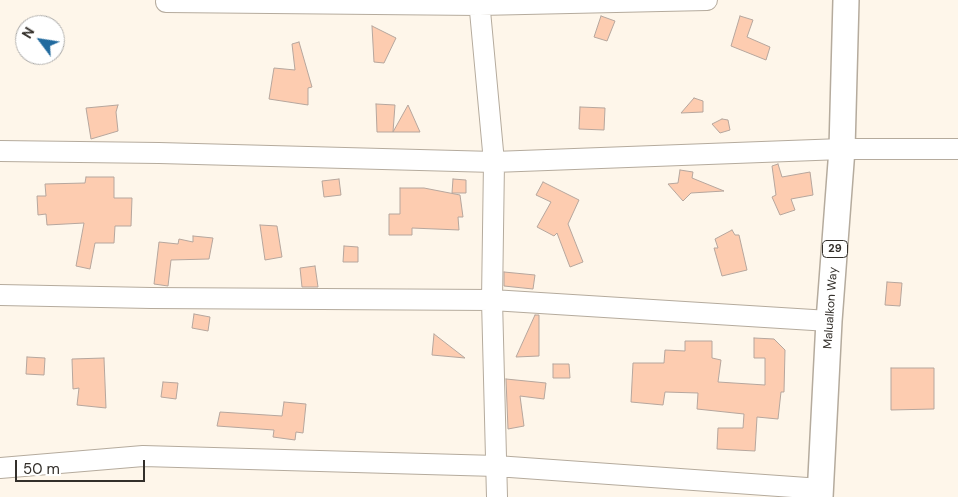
<!DOCTYPE html>
<html>
<head>
<meta charset="utf-8">
<style>
  body { margin:0 }
  #map { position:relative; width:958px; height:497px; overflow:hidden; background:#fef6ea; font-family:"DM Sans",sans-serif }
  canvas { display:block }
  .north { position:absolute; left:15px; top:15px; width:50px; height:50px; box-sizing:border-box; background:#fff; border:1px solid #adacaa; border-radius:50%; rotate:301deg; font-size:14px; font-weight:700; line-height:20px; text-align:center; color:#332f2a }
  .north::after { content:''; display:block; margin:auto; width:18px; height:22px; background:#216a9e; clip-path:polygon(50% 0,100% 100%,50% 72%,0 100%) }
  .scale { position:absolute; left:15px; top:460px; width:130px; height:22px; box-sizing:border-box; border:2px solid #332f2a; border-top:0; padding-left:6px; font-size:15px; line-height:18px; white-space:nowrap; color:#332f2a; -webkit-text-stroke:4px #fff; paint-order:stroke }
</style>
</head>
<body>
<div id="map">
<canvas width="958" height="497"></canvas>
<div class="north">N</div>
<div class="scale">50 m</div>
</div>
<script>
const g = document.querySelector('canvas').getContext('2d');
g.lineJoin = 'round';
function paint(path, color) {
  g.fillStyle = color;
  g.fill(path, 'evenodd');
}
function poly(rows) {
  const path = new Path2D();
  for (const r of rows) {
    path.moveTo(r[0], r[1]);
    for (let i = 2; i < r.length; i += 2) path.lineTo(r[i], r[i + 1]);
  }
  return path;
}
function stroke(path, color, width, dash) {
  g.strokeStyle = color;
  g.lineWidth = width;
  g.lineCap = dash ? 'butt' : 'round';
  g.setLineDash(dash || []);
  g.stroke(path);
}
function drawText(font, color, halo, rows, align = 'center') {
  g.font = font + ' "DM Sans",sans-serif';
  g.lineWidth = 4;
  g.setLineDash([]);
  g.textBaseline = 'middle';
  g.strokeStyle = halo;
  g.fillStyle = color;
  for (const [text, x, y, turn = 0] of rows) {
    g.save();
    g.translate(x, y);
    g.rotate((+turn || 0) * Math.PI / 180);
    g.textAlign = isNaN(turn) ? turn : align;
    if (halo) g.strokeText(text, 0, 0);
    g.fillText(text, 0, 0);
    g.restore();
  }
}
const building = poly([
  [601,16,615,21,607,41,594,37,601,16],
  [740,16,753,20,747,37,770,47,766,60,731,46,740,16],
  [372,26,396,38,384,63,374,62,372,26],
  [299,42,312,87,308,88,308,105,269,99,274,68,295,70,292,44,299,42],
  [694,98,703,101,703,112,681,113,694,98],
  [376,104,395,105,393,132,408,105,420,132,377,132,376,104],
  [118,105,116,112,118,131,91,139,86,108,118,105],
  [580,107,605,108,604,130,579,129,580,107],
  [722,119,728,120,730,130,720,133,712,124,722,119],
  [778,164,782,177,810,172,813,195,791,199,795,210,780,215,772,197,776,195,772,166,778,164],
  [680,170,693,172,692,178,724,191,691,193,683,201,668,184,678,183,680,170],
  [86,177,114,177,114,198,132,198,131,226,115,226,114,243,95,243,90,269,76,266,84,223,47,225,46,214,38,215,37,196,46,196,45,184,85,183,86,177],
  [339,179,341,195,324,197,322,181,339,179],
  [453,179,466,180,466,193,452,193,453,179],
  [543,182,579,200,568,224,583,262,570,267,557,233,554,236,537,227,551,202,536,195,543,182],
  [400,188,424,188,460,195,463,217,458,217,459,230,412,228,412,235,389,235,389,214,400,214,400,188],
  [260,225,277,226,282,257,265,260,260,225],
  [732,230,735,235,739,235,747,270,722,276,714,248,718,248,715,239,732,230],
  [193,236,213,238,209,259,171,260,168,286,154,284,159,242,178,244,179,239,193,242,193,236],
  [344,246,358,247,358,262,343,262,344,246],
  [315,266,318,287,302,287,300,268,315,266],
  [504,272,535,275,533,289,504,286,504,272],
  [887,282,902,283,900,306,885,305,887,282],
  [194,314,210,317,208,331,192,328,194,314],
  [535,315,539,315,539,356,516,357,535,315],
  [434,334,465,358,432,355,434,334],
  [754,338,774,339,785,350,784,392,781,392,778,419,757,417,755,451,717,449,718,428,743,428,744,414,697,409,698,393,665,392,663,405,631,402,633,363,664,363,665,350,685,351,685,341,712,341,712,358,721,360,718,382,765,385,765,358,754,358,754,338],
  [27,357,45,358,44,375,26,374,27,357],
  [104,358,106,408,77,405,79,388,73,389,72,359,104,358],
  [553,364,569,364,570,378,553,378,553,364],
  [891,368,934,368,934,409,891,410,891,368],
  [506,379,546,383,544,399,520,396,524,426,508,429,506,379],
  [163,382,178,383,176,399,161,397,163,382],
  [284,402,306,404,303,433,296,432,295,440,273,437,274,430,217,426,220,412,282,416,284,402]
]);
const minor = poly([
  [479,0,494,162,492,300,497,497],
  [166,2,479,5,707,0],
  [0,151,159,153,494,162,842,149,958,149],
  [0,295,151,298,492,300,829,321],
  [0,468,143,456,496,466,821,489]
]);
const major = poly([
  [820,497,829,321,842,149,846,0]
]);
const shields = [
  [835,249,25]
];
const shieldNames = [
  ["29",835,249]
];
const streetNames = [
  ["Malualkon Way",831,308,-86]
];
paint(building, '#fdccb0');
stroke(building, '#b6a69d', 1);
stroke(minor, '#b5ab9d', 22);
stroke(major, '#b5ab9d', 28);
stroke(minor, '#fff', 20);
stroke(major, '#fff', 25);
for (const [x, y, w] of shields) {
  const box = new Path2D();
  box.roundRect(x - w / 2, y - 8.5, w, 17, 4);
  g.fillStyle = '#fff';
  g.fill(box);
  stroke(box, '#332f2a', 1);
}
drawText('bold 11px', '#332f2a', null, shieldNames);
drawText('12px', '#332f2a', '#fff', streetNames);
</script>
</body>
</html>
